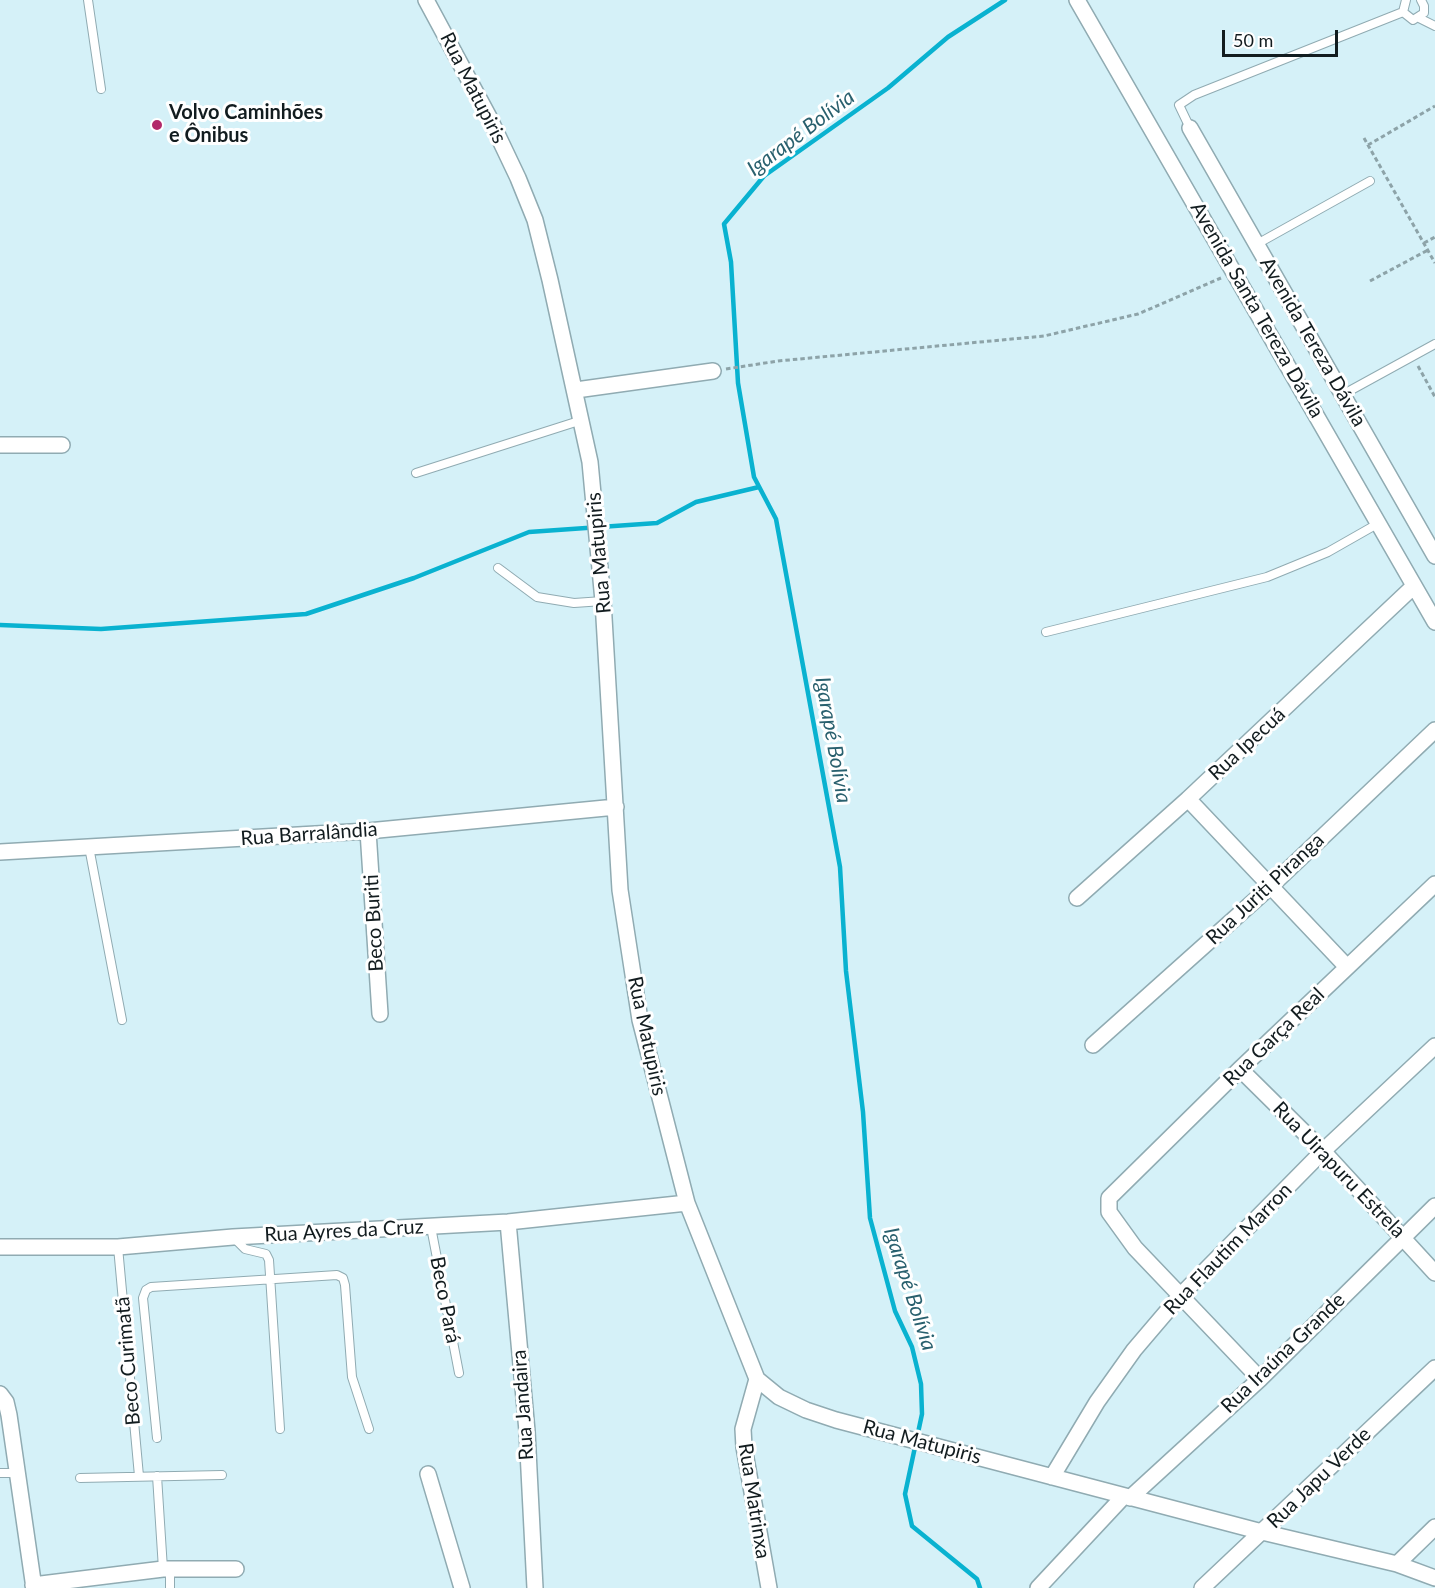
<!DOCTYPE html>
<html>
<head>
<meta charset="utf-8">
<style>
  body { margin:0 }
  #map { position:relative; width:1435px; height:1588px; overflow:hidden; background:#d5f1f8; font-family:Lato,sans-serif }
  canvas { display:block }
  .scale { position:absolute; left:1222px; top:30px; width:116px; height:27px; box-sizing:border-box; border:3px solid #121c1f; border-top:0; padding-left:8px; font-size:18px; line-height:21px; white-space:nowrap; color:#121c1f; -webkit-text-stroke:4px #fff; paint-order:stroke }
</style>
</head>
<body>
<div id="map">
<canvas width="1435" height="1588"></canvas>
<div class="scale">50 m</div>
</div>
<script>
const g = document.querySelector('canvas').getContext('2d');
g.lineJoin = 'round';
function poly(rows) {
  const path = new Path2D();
  for (const r of rows) {
    path.moveTo(r[0], r[1]);
    for (let i = 2; i < r.length; i += 2) path.lineTo(r[i], r[i + 1]);
  }
  return path;
}
function stroke(path, color, width, dash) {
  g.strokeStyle = color;
  g.lineWidth = width;
  g.lineCap = dash ? 'butt' : 'round';
  g.setLineDash(dash || []);
  g.stroke(path);
}
function drawText(font, color, halo, rows, align = 'center') {
  g.font = font + ' Lato,sans-serif';
  g.lineWidth = 6;
  g.setLineDash([]);
  g.textBaseline = 'middle';
  g.strokeStyle = halo;
  g.fillStyle = color;
  for (const [text, x, y, turn = 0] of rows) {
    g.save();
    g.translate(x, y);
    g.rotate((+turn || 0) * Math.PI / 180);
    g.textAlign = isNaN(turn) ? turn : align;
    if (halo) g.strokeText(text, 0, 0);
    g.fillText(text, 0, 0);
    g.restore();
  }
}
const stream = poly([
  [0,625,101,629,306,614,414,578,529,532,657,523,696,502,759,487],
  [980,1588,977,1579,912,1526,905,1494,922,1414,921,1384,912,1347,895,1311,870,1218,863,1112,846,971,840,867,776,519,754,477,738,383,731,262,724,224,764,176,888,88,948,37,1005,0]
]);
const path = poly([
  [1364,138,1435,263],
  [1368,145,1435,106],
  [1424,243,1435,237],
  [1370,281,1428,250],
  [1418,366,1435,397],
  [726,369,778,361,1044,336,1138,314,1221,278]
]);
const service = poly([
  [88,0,101,89],
  [1406,0,1403,12,1413,20,1424,13,1424,6,1421,0],
  [1419,18,1435,26],
  [1190,128,1179,105,1194,95,1403,12],
  [1257,244,1370,181],
  [1342,395,1435,344],
  [416,473,582,420],
  [498,568,537,597,574,603,603,601],
  [1046,632,1267,577,1328,552,1379,523],
  [89,847,122,1020],
  [431,1227,459,1373],
  [234,1238,245,1249,266,1254,269,1260,280,1429],
  [118,1247,139,1476],
  [157,1438,143,1298,146,1290,151,1287,337,1275,343,1278,345,1285,352,1377,369,1429],
  [0,1473,16,1473],
  [157,1476,163,1569],
  [80,1478,222,1475],
  [170,1569,170,1588]
]);
const minor = poly([
  [426,0,489,117,518,178,535,220,550,280,590,462,603,601,620,890,640,1020,687,1203,757,1379,779,1397,806,1410,836,1420,1262,1532,1397,1564,1435,1578],
  [1077,0,1435,622],
  [1190,128,1435,556],
  [576,390,713,371],
  [0,445,62,445],
  [1188,799,1347,967],
  [368,831,380,1014],
  [0,852,368,831,616,807],
  [1077,898,1188,799,1414,586],
  [1093,1045,1272,885,1435,730],
  [1240,1069,1323,1151,1435,1273],
  [508,1222,527,1431,535,1588],
  [0,1247,118,1247,233,1237,508,1222,687,1203],
  [757,1379,743,1429,744,1447,769,1588],
  [1260,1379,1135,1248,1109,1212,1109,1198,1240,1069,1435,884],
  [0,1394,6,1402,9,1415,34,1588],
  [428,1474,462,1588],
  [1052,1477,1097,1402,1134,1350,1180,1296,1323,1151,1435,1046],
  [1130,1498,1260,1379,1435,1206],
  [1397,1564,1435,1527],
  [33,1585,163,1569,236,1569],
  [1038,1588,1124,1496],
  [1202,1588,1435,1368]
]);
const markers = [
  [157,125,6,"#b2296a"]
];
const streetNames = [
  ["Rua Matupiris",473,88,63],
  ["Avenida Santa Tereza Dávila",1257,310,60],
  ["Avenida Tereza Dávila",1313,342,60],
  ["Rua Matupiris",599,553,-95],
  ["Rua Ipecuá",1247,744,-43],
  ["Rua Barralândia",309,834,-4],
  ["Rua Juriti Piranga",1265,889,-43],
  ["Beco Buriti",374,923,-93],
  ["Rua Matupiris",647,1036,78],
  ["Rua Garça Real",1274,1037,-44],
  ["Rua Uirapuru Estrela",1339,1170,46],
  ["Rua Ayres da Cruz",344,1231,-3],
  ["Rua Flautim Marron",1228,1249,-46],
  ["Beco Pará",445,1300,79],
  ["Rua Iraúna Grande",1283,1353,-44],
  ["Beco Curimatã",128,1361,-95],
  ["Rua Jandaira",523,1405,-94],
  ["Rua Matupiris",922,1442,15],
  ["Rua Japu Verde",1319,1478,-44],
  ["Rua Matrinxa",754,1501,81]
];
const poiNames = [
  ["Volvo Caminhões",169,113],
  ["e Ônibus",169,136]
];
const waterNames = [
  ["Igarapé Bolívia",801,133,-37],
  ["Igarapé Bolívia",833,740,80],
  ["Igarapé Bolívia",910,1289,72]
];
stroke(stream, '#09b2d0', 4.5);
stroke(service, '#90abb2', 10);
stroke(minor, '#90abb2', 18);
stroke(path, '#8da3a8', 3, [4.5, 3]);
stroke(service, '#fff', 8);
stroke(minor, '#fff', 15);
for (const [x, y, r, color] of markers) {
  const dot = new Path2D();
  dot.arc(x, y, r, 0, 2 * Math.PI);
  g.fillStyle = color;
  g.fill(dot);
  stroke(dot, '#fff', 2);
}
drawText('20px', '#121c1f', '#fff', streetNames);
drawText('bold 20px', '#121c1f', '#fff', poiNames, 'left');
drawText('italic 21px', '#29606e', '#fff', waterNames);
</script>
</body>
</html>
